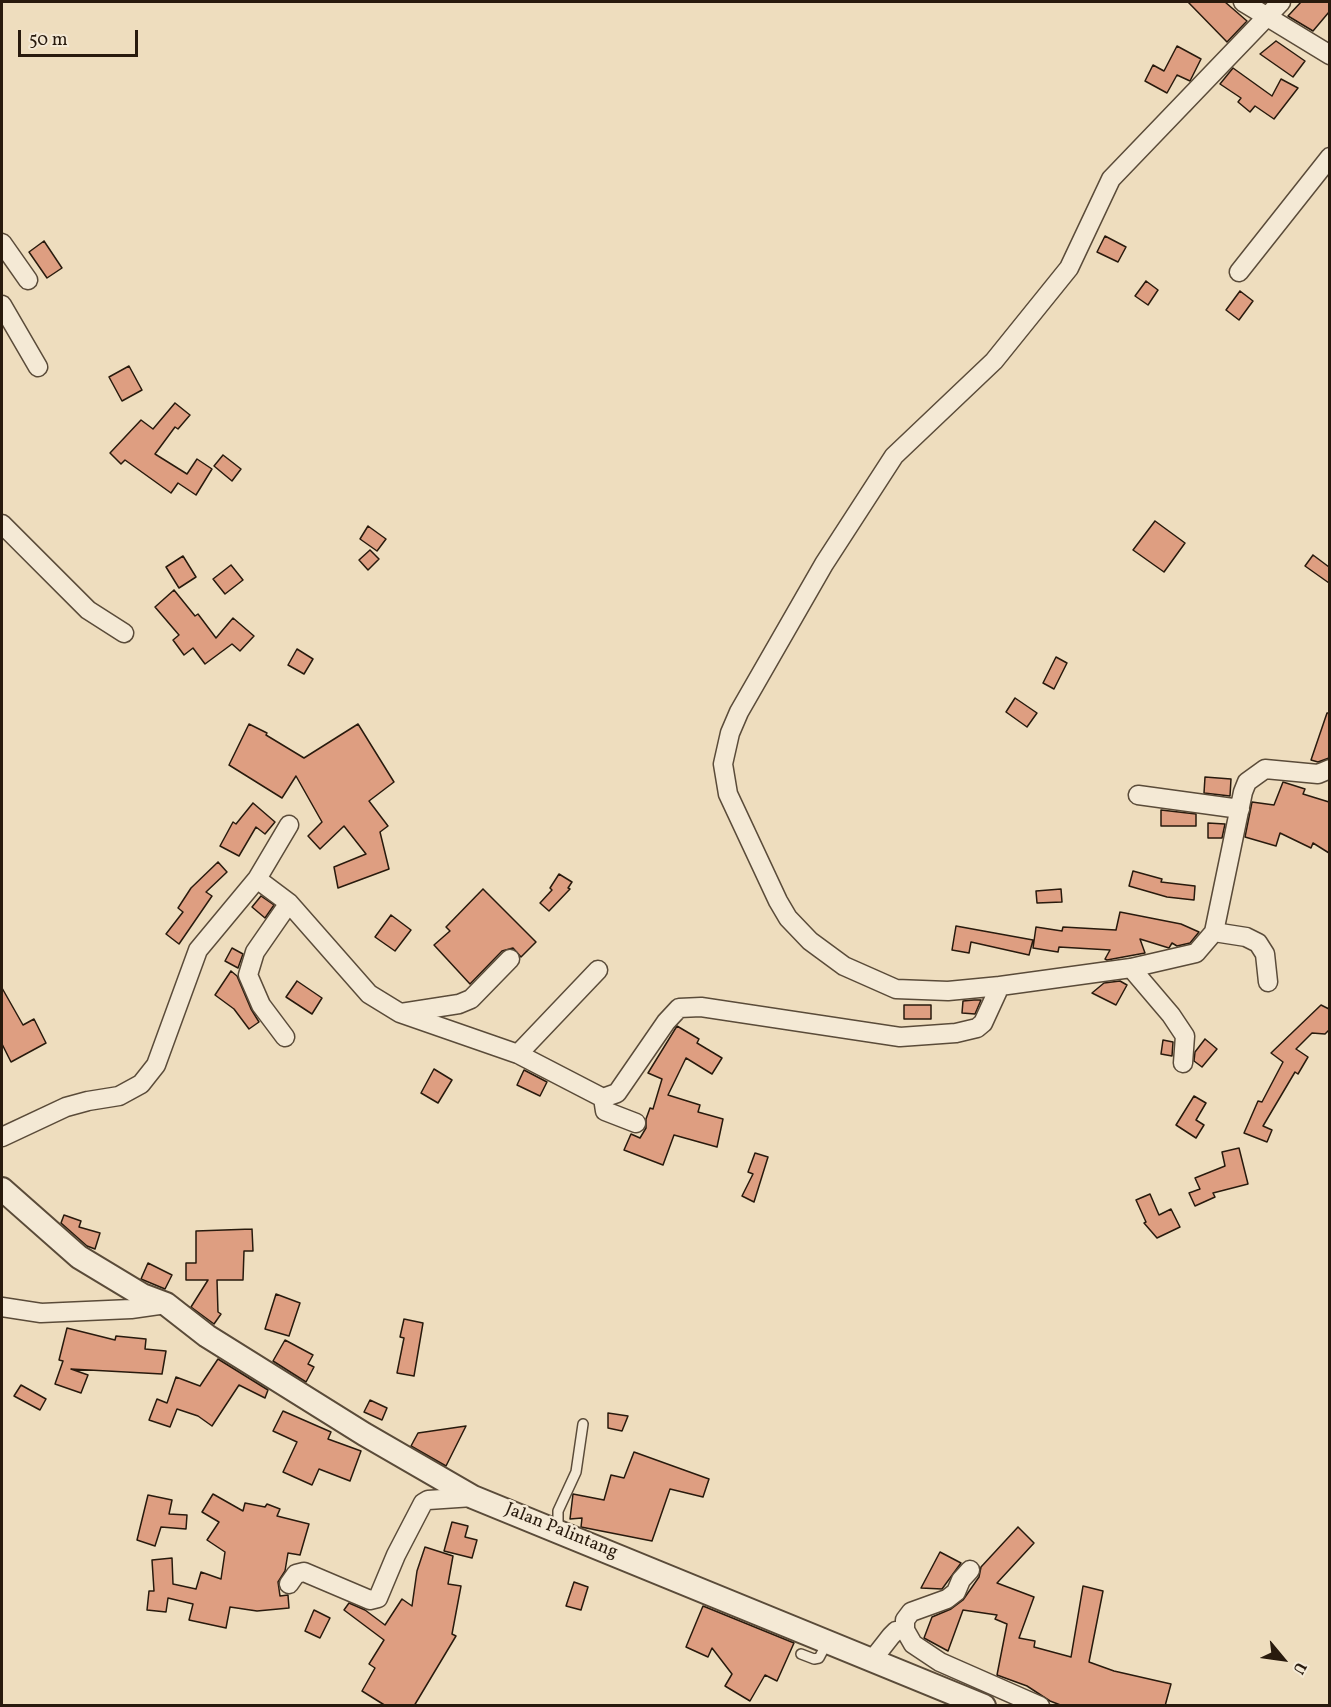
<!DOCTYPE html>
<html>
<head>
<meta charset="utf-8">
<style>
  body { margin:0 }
  #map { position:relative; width:1331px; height:1707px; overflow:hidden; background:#eeddbe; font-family:Vollkorn,serif }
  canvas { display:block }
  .frame { position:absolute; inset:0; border:3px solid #281a0d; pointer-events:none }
  .north { position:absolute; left:1253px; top:1629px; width:60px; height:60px; -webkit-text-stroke:4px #f4e9d5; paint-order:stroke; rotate:119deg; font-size:16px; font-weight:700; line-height:24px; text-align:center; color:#281a0d }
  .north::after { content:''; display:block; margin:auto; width:21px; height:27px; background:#281a0d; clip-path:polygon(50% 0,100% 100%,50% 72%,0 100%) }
  .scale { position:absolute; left:18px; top:30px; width:120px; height:27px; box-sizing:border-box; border:3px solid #281a0d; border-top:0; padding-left:8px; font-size:18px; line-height:21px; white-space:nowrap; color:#281a0d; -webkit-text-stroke:4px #f4e9d5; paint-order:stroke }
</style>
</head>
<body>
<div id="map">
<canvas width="1331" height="1707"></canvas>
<div class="frame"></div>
<div class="north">U</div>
<div class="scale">50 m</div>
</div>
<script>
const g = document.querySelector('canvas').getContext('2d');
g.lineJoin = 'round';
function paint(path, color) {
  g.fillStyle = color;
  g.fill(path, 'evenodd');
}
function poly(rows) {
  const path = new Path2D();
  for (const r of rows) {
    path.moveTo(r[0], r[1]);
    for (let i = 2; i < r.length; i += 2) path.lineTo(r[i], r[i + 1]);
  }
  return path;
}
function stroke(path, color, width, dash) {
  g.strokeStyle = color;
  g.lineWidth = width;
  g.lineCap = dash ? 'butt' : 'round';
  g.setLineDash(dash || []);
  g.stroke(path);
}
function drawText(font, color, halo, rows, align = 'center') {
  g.font = font + ' Vollkorn,serif';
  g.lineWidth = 5;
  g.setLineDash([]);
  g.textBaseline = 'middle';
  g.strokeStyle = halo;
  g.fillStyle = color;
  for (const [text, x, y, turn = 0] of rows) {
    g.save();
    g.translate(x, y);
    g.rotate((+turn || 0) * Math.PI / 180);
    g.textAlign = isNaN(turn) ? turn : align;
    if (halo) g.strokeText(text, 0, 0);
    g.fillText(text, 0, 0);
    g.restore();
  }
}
const building = poly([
  [1188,2,1225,2,1247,21,1227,42,1188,2],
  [1301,2,1329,2,1329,12,1313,31,1288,16,1301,2],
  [1276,41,1305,61,1293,77,1260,54,1276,41],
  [1177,46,1201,59,1190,81,1177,75,1167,93,1145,81,1153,65,1164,71,1177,46],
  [1233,68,1272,96,1281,79,1298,88,1274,119,1255,106,1250,112,1238,102,1241,98,1220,84,1233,68],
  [1105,236,1126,247,1118,262,1097,252,1105,236],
  [44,241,62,268,47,278,29,252,44,241],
  [1146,281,1158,290,1148,305,1135,296,1146,281],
  [1240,291,1253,301,1239,320,1226,310,1240,291],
  [129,366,142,390,122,401,109,377,129,366],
  [175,403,190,415,178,429,175,427,155,454,187,474,197,459,212,469,196,495,178,483,171,493,125,460,121,464,110,453,141,420,153,429,175,403],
  [223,455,241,469,232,481,214,466,223,455],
  [1155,521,1185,543,1164,572,1133,550,1155,521],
  [368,526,386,539,377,551,360,539,368,526],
  [370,550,379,559,368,570,359,560,370,550],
  [1313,555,1329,567,1329,583,1305,566,1313,555],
  [183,556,196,577,179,588,166,567,183,556],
  [231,565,243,580,225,594,213,579,231,565],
  [174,590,195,616,198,614,216,638,233,618,254,636,240,651,232,644,205,664,193,648,184,655,173,640,179,635,155,607,174,590],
  [297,649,313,659,304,674,288,665,297,649],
  [1056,657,1067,663,1054,689,1043,683,1056,657],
  [1015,698,1037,713,1027,727,1006,712,1015,698],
  [1327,713,1329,713,1329,758,1318,762,1311,760,1327,713],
  [249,724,267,733,266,735,304,758,358,724,394,782,369,801,388,826,380,832,389,869,338,888,334,867,366,854,344,826,320,849,308,836,322,822,296,776,282,798,229,765,249,724],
  [1205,777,1231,779,1230,796,1204,793,1205,777],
  [1283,782,1305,789,1303,794,1329,802,1329,853,1313,843,1311,848,1280,833,1276,846,1245,837,1252,802,1274,805,1283,782],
  [253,803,275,822,265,834,256,827,239,856,220,846,233,822,236,824,253,803],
  [1161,810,1196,814,1196,826,1161,826,1161,810],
  [1208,823,1225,824,1222,838,1208,838,1208,823],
  [218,862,227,872,206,892,212,896,179,944,166,934,183,912,178,908,191,888,218,862],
  [1133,871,1162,879,1161,882,1195,886,1194,900,1167,897,1129,886,1133,871],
  [559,874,572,882,568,888,570,889,549,911,540,903,552,890,550,888,559,874],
  [483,889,536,942,521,957,513,948,502,951,470,984,434,945,450,931,446,927,483,889],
  [1061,889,1062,902,1037,903,1036,891,1061,889],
  [261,896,274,905,265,918,252,907,261,896],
  [1120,912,1181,924,1199,932,1190,943,1177,946,1172,943,1169,948,1140,939,1145,953,1107,960,1105,959,1110,950,1059,947,1058,952,1033,948,1036,927,1062,931,1063,927,1116,930,1120,912],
  [391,915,411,930,395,951,375,937,391,915],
  [956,926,1033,940,1029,955,971,942,969,953,952,950,956,926],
  [232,948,243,954,238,968,225,961,232,948],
  [231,971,237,976,251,1009,259,1022,249,1029,234,1009,215,995,231,971],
  [297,981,322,998,312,1014,286,997,297,981],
  [1120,981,1127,985,1116,1005,1092,993,1104,983,1120,981],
  [2,988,23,1025,34,1019,46,1043,11,1062,2,1044,2,988],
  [974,1000,981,1000,975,1014,962,1013,963,1001,974,1000],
  [904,1005,931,1005,931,1019,904,1019,904,1005],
  [1321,1005,1329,1009,1329,1030,1325,1034,1312,1033,1296,1049,1308,1057,1298,1074,1295,1072,1263,1126,1272,1130,1267,1142,1244,1133,1258,1101,1262,1102,1283,1062,1271,1053,1321,1005],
  [677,1026,699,1039,697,1043,722,1058,712,1074,686,1058,668,1095,700,1105,698,1112,723,1119,717,1147,674,1135,663,1165,624,1150,631,1134,640,1138,646,1128,646,1119,650,1108,653,1109,662,1079,648,1073,677,1026],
  [1205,1039,1217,1049,1202,1067,1194,1061,1195,1052,1205,1039],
  [1163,1040,1173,1042,1172,1056,1161,1054,1163,1040],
  [434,1069,452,1080,438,1103,421,1093,434,1069],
  [524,1070,547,1082,540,1096,517,1085,524,1070],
  [1194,1096,1206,1103,1196,1120,1204,1125,1196,1138,1176,1125,1194,1096],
  [1239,1148,1248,1184,1213,1193,1215,1197,1195,1206,1189,1193,1200,1189,1195,1178,1225,1166,1222,1152,1239,1148],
  [755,1153,768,1157,754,1202,742,1196,753,1174,748,1172,755,1153],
  [1150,1194,1159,1215,1171,1209,1180,1227,1157,1238,1144,1223,1146,1222,1136,1200,1150,1194],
  [64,1215,81,1221,79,1227,100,1233,95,1249,87,1246,61,1223,64,1215],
  [252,1229,253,1251,244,1251,243,1280,217,1280,218,1312,221,1314,214,1324,191,1307,208,1280,186,1280,186,1263,196,1263,196,1231,252,1229],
  [148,1263,172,1275,165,1289,141,1279,148,1263],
  [276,1294,300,1303,289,1336,265,1329,276,1294],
  [404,1319,423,1323,414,1376,397,1373,404,1338,400,1337,404,1319],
  [67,1328,115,1340,116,1336,146,1339,145,1349,166,1351,162,1374,71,1369,88,1375,81,1393,55,1384,63,1361,59,1360,67,1328],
  [285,1340,313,1355,308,1364,314,1367,306,1382,273,1361,285,1340],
  [218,1359,268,1390,265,1398,239,1385,212,1426,198,1416,177,1409,170,1427,149,1420,157,1399,167,1403,176,1377,200,1386,218,1359],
  [21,1385,46,1399,40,1410,14,1396,21,1385],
  [370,1400,387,1408,382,1420,364,1412,370,1400],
  [283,1411,331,1432,328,1439,361,1451,350,1481,319,1469,312,1485,283,1472,297,1442,273,1431,283,1411],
  [608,1413,628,1416,622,1431,608,1428,608,1413],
  [466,1426,446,1466,411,1446,418,1433,466,1426],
  [634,1452,709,1479,703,1497,670,1489,652,1541,581,1527,582,1518,570,1519,573,1494,604,1500,611,1475,624,1478,634,1452],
  [213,1494,243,1511,245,1503,265,1507,267,1504,280,1509,277,1516,309,1524,300,1555,288,1553,285,1571,278,1582,280,1596,288,1595,289,1608,257,1611,230,1607,226,1628,189,1620,193,1604,168,1598,166,1612,147,1610,149,1591,154,1591,152,1560,172,1558,173,1584,196,1589,201,1572,221,1579,225,1552,207,1540,219,1522,202,1512,213,1494],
  [148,1495,172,1500,169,1514,187,1515,186,1529,161,1527,155,1546,137,1540,148,1495],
  [452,1522,468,1526,465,1537,477,1540,472,1558,444,1551,452,1522],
  [1018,1527,1034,1543,997,1583,1034,1597,1019,1638,1035,1641,1034,1647,1071,1657,1083,1586,1103,1591,1089,1662,1114,1671,1171,1684,1165,1706,1063,1706,1050,1701,1027,1686,997,1675,1007,1624,995,1619,997,1615,963,1610,948,1651,924,1638,932,1617,951,1609,963,1600,979,1577,981,1567,1018,1527],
  [425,1547,453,1556,448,1584,461,1586,452,1634,456,1636,414,1706,386,1706,362,1691,375,1668,369,1664,384,1640,344,1610,349,1603,365,1610,385,1625,402,1599,412,1606,417,1571,425,1547],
  [940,1552,961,1563,942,1589,921,1588,940,1552],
  [574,1582,588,1587,581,1610,566,1606,574,1582],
  [703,1606,794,1643,777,1681,765,1675,750,1701,725,1686,732,1674,712,1648,708,1657,686,1647,703,1606],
  [314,1610,330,1618,320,1638,305,1631,314,1610]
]);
const service = poly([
  [558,1531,558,1511,576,1472,583,1424],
  [801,1654,814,1659,819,1658,827,1643]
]);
const minor = poly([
  [1243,2,1330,55],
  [2,243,28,280],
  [1239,272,1330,157],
  [2,305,38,367],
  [2,524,88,610,124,633],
  [1138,795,1240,809],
  [257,879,289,825],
  [1214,932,1243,792,1247,782,1265,769,1318,774,1330,769],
  [1131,968,1171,1015,1185,1036,1183,1063],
  [1000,986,948,991,896,989,844,966,810,941,788,918,778,901,728,794,723,764,730,733,739,712,824,564,894,456,994,361,1069,268,1111,179,1281,2],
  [401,1013,459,1004,471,999,510,959],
  [285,1037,261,1005,248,975,255,952,289,903],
  [518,1054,598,970],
  [603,1098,605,1111,636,1123],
  [2,1137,66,1107,88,1101,119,1096,141,1084,156,1065,198,950,257,879,289,903,369,994,400,1013,518,1054,603,1098,617,1093,666,1022,679,1008,701,1007,900,1037,956,1033,977,1028,983,1023,1000,986,1131,968,1196,953,1214,932,1246,937,1258,943,1265,954,1268,982],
  [2,1307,41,1313,131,1309,166,1304],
  [970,1570,961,1580,956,1592,947,1599,911,1612,905,1620,905,1630,913,1644,940,1662,1040,1706],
  [289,1584,296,1574,304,1572,370,1600,378,1598,396,1555,423,1503,428,1500,473,1497],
  [873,1659,891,1636,896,1631,905,1630]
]);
const tertiary = poly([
  [2,1189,79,1257,142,1295,166,1304,207,1336,364,1434,473,1497,984,1706]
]);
const streetNames = [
  ["Jalan Palintang",561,1532,22]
];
paint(building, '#de9e81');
stroke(building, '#281a0d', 1.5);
stroke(service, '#5a4b39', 12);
stroke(minor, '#5a4b39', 21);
stroke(tertiary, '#5a4b39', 26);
stroke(service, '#f4e9d5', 9);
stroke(minor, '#f4e9d5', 18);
stroke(tertiary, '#f4e9d5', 22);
drawText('18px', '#281a0d', '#f4e9d5', streetNames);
</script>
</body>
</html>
